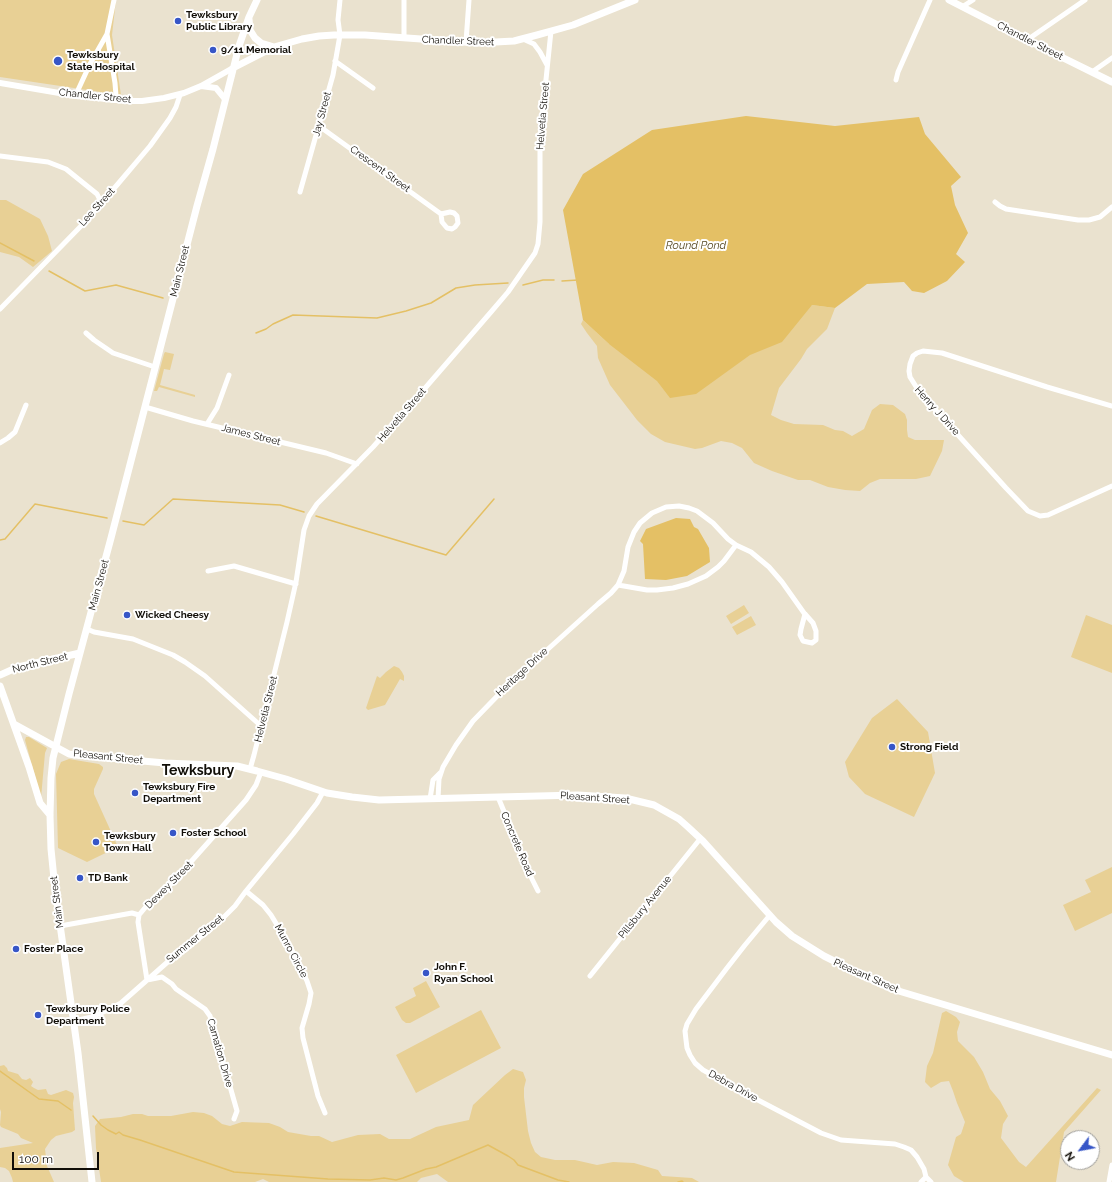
<!DOCTYPE html>
<html>
<head>
<meta charset="utf-8">
<style>
  body { margin:0 }
  #map { position:relative; width:1112px; height:1182px; overflow:hidden; background:#eae2cf; font-family:Raleway,sans-serif }
  canvas { display:block }
  .north { position:absolute; left:1060px; top:1130px; width:40px; height:40px; box-sizing:border-box; background:#fff; border:1px solid #a09f9c; border-radius:50%; rotate:238deg; font-size:11px; font-weight:700; line-height:16px; text-align:center; color:#110e08 }
  .north::after { content:''; display:block; margin:auto; width:14px; height:18px; background:#3756c7; clip-path:polygon(50% 0,100% 100%,50% 72%,0 100%) }
  .scale { position:absolute; left:12px; top:1152px; width:87px; height:18px; box-sizing:border-box; border:2px solid #110e08; border-top:0; padding-left:5px; font-size:12px; line-height:14px; white-space:nowrap; color:#110e08; -webkit-text-stroke:3px #fff; paint-order:stroke }
</style>
</head>
<body>
<div id="map">
<canvas width="1112" height="1182"></canvas>
<div class="north">N</div>
<div class="scale">100 m</div>
</div>
<script>
const g = document.querySelector('canvas').getContext('2d');
g.lineJoin = 'round';
function paint(path, color) {
  g.fillStyle = color;
  g.fill(path, 'evenodd');
}
function poly(rows) {
  const path = new Path2D();
  for (const r of rows) {
    path.moveTo(r[0], r[1]);
    for (let i = 2; i < r.length; i += 2) path.lineTo(r[i], r[i + 1]);
  }
  return path;
}
function stroke(path, color, width, dash) {
  g.strokeStyle = color;
  g.lineWidth = width;
  g.lineCap = dash ? 'butt' : 'round';
  g.setLineDash(dash || []);
  g.stroke(path);
}
function drawText(font, color, halo, rows, align = 'center') {
  g.font = font + ' Raleway,sans-serif';
  g.lineWidth = 4;
  g.setLineDash([]);
  g.textBaseline = 'middle';
  g.strokeStyle = halo;
  g.fillStyle = color;
  for (const [text, x, y, turn = 0] of rows) {
    g.save();
    g.translate(x, y);
    g.rotate((+turn || 0) * Math.PI / 180);
    g.textAlign = isNaN(turn) ? turn : align;
    if (halo) g.strokeText(text, 0, 0);
    g.fillText(text, 0, 0);
    g.restore();
  }
}
const green = poly([
  [0,0,116,0,112,35,121,95,0,77],
  [0,200,6,200,40,219,48,236,52,251,33,267,19,257,0,252],
  [812,305,835,308,827,329,807,349,801,359,779,388,771,415,781,420,794,424,823,425,835,430,843,431,852,436,864,429,872,410,880,404,893,405,905,414,907,420,907,430,908,437,915,440,944,440,942,451,930,476,916,479,880,479,870,483,860,491,845,490,828,487,810,480,798,480,772,471,754,463,742,448,732,443,721,441,702,448,695,449,665,442,651,434,637,420,610,385,598,358,597,346,587,333,581,324,583,320,609,344],
  [165,352,174,354,170,370,164,369,160,385,195,395,195,397,159,387,157,391,154,391,164,354],
  [744,605,749,613,731,624,726,616],
  [1086,615,1112,625,1112,673,1071,657],
  [751,616,756,625,737,635,732,627],
  [394,666,399,668,402,672,404,676,404,681,400,679,385,705,368,710,366,708,377,676,380,678,386,672],
  [897,699,928,732,935,773,914,817,865,794,849,777,845,762,872,718],
  [26,737,29,737,47,748,45,753,41,798,25,740],
  [69,759,99,764,103,767,103,769,94,789,94,794,118,847,87,862,58,848,56,774,61,762],
  [1112,867,1112,913,1075,931,1063,905,1091,892,1085,880],
  [426,981,440,1007,410,1023,406,1023,402,1020,395,1007,416,996,413,988],
  [481,1010,501,1048,416,1093,396,1055],
  [946,1011,956,1017,960,1022,957,1032,958,1041,974,1057,983,1072,990,1089,1000,1101,1008,1116,1003,1124,1001,1138,1019,1162,1026,1167,1097,1088,1101,1090,1064,1132,1056,1182,964,1182,954,1176,948,1165,956,1137,961,1134,965,1122,957,1103,953,1091,949,1081,941,1082,931,1088,925,1082,927,1066,933,1053,942,1013],
  [4,1065,7,1068,8,1071,18,1074,22,1079,26,1080,30,1078,33,1082,31,1086,34,1088,38,1090,46,1089,48,1094,51,1095,66,1090,73,1093,74,1097,73,1103,75,1130,72,1132,56,1136,51,1140,45,1149,47,1166,54,1182,13,1182,12,1178,9,1171,5,1168,0,1167,0,1148,33,1143,21,1138,18,1134,1,1127,0,1125,1,1112,0,1109,0,1066],
  [513,1069,523,1072,526,1080,524,1088,524,1097,528,1131,531,1143,535,1152,541,1157,555,1160,575,1160,597,1165,613,1162,634,1163,658,1170,662,1176,692,1178,699,1182,448,1182,437,1174,421,1178,417,1182,269,1182,263,1179,255,1182,101,1182,96,1148,95,1126,100,1119,121,1117,133,1114,142,1114,148,1116,171,1116,193,1112,204,1113,212,1116,222,1124,230,1126,242,1122,269,1123,280,1127,288,1132,311,1136,319,1136,332,1142,358,1135,380,1134,389,1139,410,1139,436,1127,469,1120,473,1105,505,1075]
]);
const water = poly([
  [746,116,835,126,919,117,925,134,961,177,951,186,955,205,968,233,956,254,965,262,947,281,924,293,912,291,904,282,867,284,835,308,812,305,782,342,750,355,696,394,670,398,657,381,609,344,583,320,563,210,583,174,652,130],
  [676,518,690,519,694,527,698,529,709,548,710,562,687,576,666,580,645,579,643,544,640,541,646,529]
]);
const stream = poly([
  [0,243,34,261],
  [49,271,85,291,116,285,163,298],
  [562,281,578,280],
  [523,285,543,280,554,280],
  [256,333,266,329,273,324,293,315,377,318,406,311,431,303,456,288,475,285,508,283],
  [316,516,446,555,494,499],
  [123,521,144,525,173,499,280,505,304,512],
  [0,540,5,539,35,504,107,518],
  [0,1071,39,1099,58,1101,71,1110],
  [93,1116,101,1125,108,1130,116,1134,119,1132,123,1135,140,1140,234,1172,328,1179,370,1180,384,1178,396,1180,403,1178,426,1169,436,1167,488,1145,508,1156,514,1160,518,1165,558,1180,569,1182],
  [678,1182,682,1181,683,1182]
]);
const minor = poly([
  [114,0,107,34,115,83,116,96,115,100],
  [404,0,404,38],
  [962,7,973,0],
  [523,39,534,44,540,52,547,65],
  [1027,40,1085,0],
  [466,42,469,0],
  [335,61,373,88],
  [1092,72,1112,58],
  [896,80,898,72,930,0],
  [77,96,78,90,90,64,107,34],
  [319,126,441,214,442,222,447,228,452,229,455,227,458,223,457,216,454,213,450,212,441,214],
  [0,156,48,162,66,169,97,194,100,200,99,205],
  [300,192,333,75,340,35,338,20,340,0],
  [995,202,1000,206,1006,209,1078,220,1089,220,1100,217,1112,207],
  [0,309,82,225,117,185,150,146,170,118,176,107,180,95],
  [86,333,94,340,113,353,155,367],
  [1112,406,1047,387,942,353,923,351,917,353,913,356,910,364,909,371,910,377,920,393,1006,488,1028,511,1040,516,1048,515,1112,486],
  [145,407,193,421,326,453,357,464],
  [207,424,217,408,229,375],
  [0,443,8,438,15,432,26,405],
  [736,545,751,552,769,567,782,582,804,613],
  [208,571,234,566,296,584],
  [805,614,813,623,816,631,816,640,812,643,803,641,800,635,801,629,805,614],
  [87,629,94,632,133,639,173,655,185,662,205,676,261,726],
  [250,769,254,755,287,622,296,582,304,530,309,516,317,504,373,447,407,409,491,312,508,292,535,253,538,244,540,222,540,147,541,128,551,31],
  [498,797,532,879,538,891],
  [430,799,433,780,440,773],
  [438,799,439,779,443,767,456,745,473,721,507,686,598,604,611,593,618,585,647,590,657,590,673,588,688,584,706,576,718,567,724,561,736,545,728,539,713,523,697,511,689,508,679,506,666,507,652,513,640,523,634,532,628,547,624,571,618,585],
  [246,891,263,905,271,915,291,948,307,981,311,993,309,1004,302,1028,303,1038,318,1096,325,1113],
  [139,915,138,922,147,980,162,977,172,984,176,989,205,1009,210,1016,237,1111,234,1119],
  [770,915,745,945,727,968,696,1009,687,1024,685,1031,686,1040,687,1048,690,1055,695,1063,703,1070,756,1099,821,1133,841,1140,895,1144,904,1147,911,1150,917,1157,924,1169,926,1177,931,1182],
  [60,926,132,913,139,915,149,903,158,897,172,883,246,800,256,785,261,772],
  [590,976,700,839],
  [74,1019,78,1020,92,1017,108,1010,121,1003,171,959,206,933,221,920,235,906,246,891,293,834,317,803,323,792],
  [921,1182,926,1177],
  [1109,1182,1112,1165]
]);
const tertiary = poly([
  [0,83,77,96,126,101,142,101,164,98,184,93,201,86,233,68],
  [201,86,216,88,225,99]
]);
const secondary = poly([
  [949,0,1027,40,1112,82],
  [249,19,250,30,255,38,261,43,274,47],
  [233,68,274,47,302,39,319,36,334,35,365,35,477,43,514,41,537,35,573,25,635,0],
  [0,675,18,667,80,653],
  [0,686,29,767,40,803,50,815],
  [14,724,56,747,69,754,75,755,165,763,237,766,257,771,286,779,327,793,352,797,379,800,578,795,625,798,654,805,679,819,688,827,703,841,776,922,792,936,824,956,866,977,892,989,1112,1055],
  [92,1182,78,1053,55,889,51,849,50,815,51,778,53,758,69,694,111,538,197,206,213,149,239,46,249,17,257,0]
]);
const markers = [
  [178,21,4,"#3756c7"],
  [213,50,4,"#3756c7"],
  [58,61,5,"#3756c7"],
  [127,615,4,"#3756c7"],
  [892,747,4,"#3756c7"],
  [135,793,4,"#3756c7"],
  [173,833,4,"#3756c7"],
  [96,842,4,"#3756c7"],
  [80,878,4,"#3756c7"],
  [16,949,4,"#3756c7"],
  [426,973,4,"#3756c7"],
  [38,1015,4,"#3756c7"]
];
const poiNames = [
  ["Tewksbury",186,15],
  ["Public Library",186,27],
  ["9/11 Memorial",221,50],
  ["Tewksbury",67,55],
  ["State Hospital",67,67],
  ["Wicked Cheesy",135,615],
  ["Strong Field",900,747],
  ["Tewksbury Fire",143,787],
  ["Department",143,799],
  ["Foster School",181,833],
  ["Tewksbury",104,836],
  ["Town Hall",104,848],
  ["TD Bank",88,878],
  ["Foster Place",24,949],
  ["John F.",434,967],
  ["Ryan School",434,979],
  ["Tewksbury Police",46,1009],
  ["Department",46,1021]
];
const streetNames = [
  ["Chandler Street",458,41,2],
  ["Chandler Street",1030,41,27],
  ["Chandler Street",95,96,6],
  ["Jay Street",322,114,-75],
  ["Helvetia Street",543,116,-85],
  ["Crescent Street",380,169,36],
  ["Lee Street",97,207,-48],
  ["Main Street",180,271,-76],
  ["Henry J Drive",937,411,48],
  ["Helvetia Street",402,415,-49],
  ["James Street",251,435,14],
  ["Main Street",99,585,-75],
  ["North Street",40,663,-14],
  ["Heritage Drive",522,672,-43],
  ["Helvetia Street",266,709,-76],
  ["Pleasant Street",108,757,6],
  ["Pleasant Street",595,798,4],
  ["Concrete Road",517,844,67],
  ["Dewey Street",169,885,-45],
  ["Main Street",57,902,-97],
  ["Pillsbury Avenue",645,907,-51],
  ["Summer Street",195,939,-39],
  ["Munro Circle",291,951,62],
  ["Pleasant Street",866,976,24],
  ["Carnation Drive",220,1053,74],
  ["Debra Drive",733,1086,29]
];
const waterNames = [
  ["Round Pond",696,246]
];
const districtNames = [
  ["Tewksbury",198,771]
];
paint(green, '#e8d095');
paint(water, '#e4c065');
stroke(stream, '#e4c065', 1.5);
stroke(minor, '#fff', 5);
stroke(tertiary, '#fff', 6);
stroke(secondary, '#fff', 7);
for (const [x, y, r, color] of markers) {
  const dot = new Path2D();
  dot.arc(x, y, r, 0, 2 * Math.PI);
  g.fillStyle = color;
  g.fill(dot);
  stroke(dot, '#fff', 1.5);
}
drawText('bold 10px', '#110e08', '#fff', poiNames, 'left');
drawText('10px', '#110e08', '#fff', streetNames);
drawText('italic 11px', '#55461f', '#fff', waterNames);
drawText('bold 14px', '#110e08', '#fff', districtNames);
</script>
</body>
</html>
